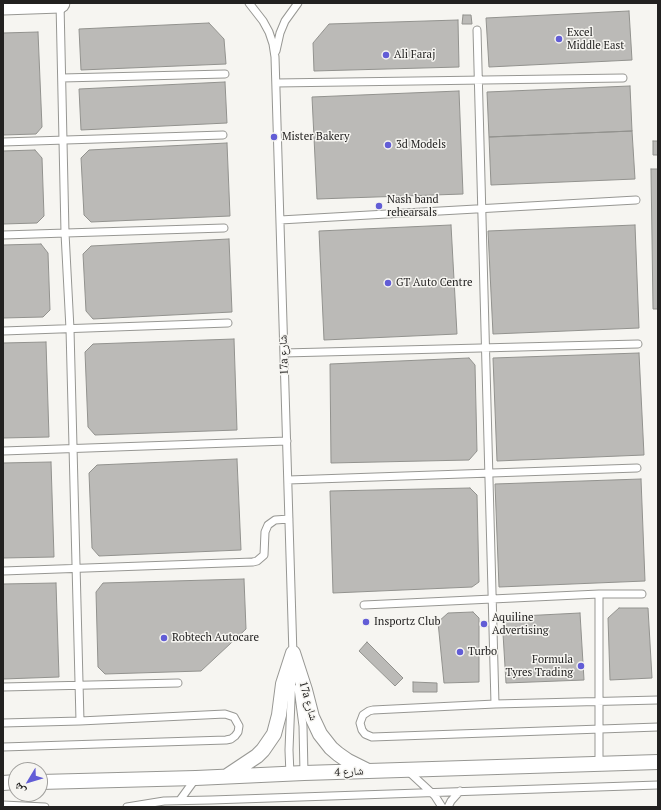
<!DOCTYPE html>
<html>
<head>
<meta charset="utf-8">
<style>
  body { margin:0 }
  #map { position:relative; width:661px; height:810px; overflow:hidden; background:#f6f5f1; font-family:"PT Serif","Noto Naskh Arabic",serif }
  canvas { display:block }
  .frame { position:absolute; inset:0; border:4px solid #222120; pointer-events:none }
  .north { position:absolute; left:8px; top:762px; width:40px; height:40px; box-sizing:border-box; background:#f6f5f1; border:1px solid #a1a09d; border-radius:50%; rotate:232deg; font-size:11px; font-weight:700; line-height:16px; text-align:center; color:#222120 }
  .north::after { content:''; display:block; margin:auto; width:14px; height:18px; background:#625dd6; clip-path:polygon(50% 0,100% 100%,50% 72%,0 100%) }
</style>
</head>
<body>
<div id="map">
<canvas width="661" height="810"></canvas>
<div class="frame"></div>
<div class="north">ش</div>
</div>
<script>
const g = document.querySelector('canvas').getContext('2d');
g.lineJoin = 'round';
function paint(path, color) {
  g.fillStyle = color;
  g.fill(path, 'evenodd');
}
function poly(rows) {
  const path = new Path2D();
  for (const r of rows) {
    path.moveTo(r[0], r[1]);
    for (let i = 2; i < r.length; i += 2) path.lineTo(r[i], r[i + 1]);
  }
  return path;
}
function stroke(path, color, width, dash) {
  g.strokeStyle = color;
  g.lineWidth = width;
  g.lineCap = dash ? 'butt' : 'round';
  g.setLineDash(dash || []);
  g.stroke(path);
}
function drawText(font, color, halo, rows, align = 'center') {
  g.font = font + ' "PT Serif","Noto Naskh Arabic",serif';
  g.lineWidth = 3;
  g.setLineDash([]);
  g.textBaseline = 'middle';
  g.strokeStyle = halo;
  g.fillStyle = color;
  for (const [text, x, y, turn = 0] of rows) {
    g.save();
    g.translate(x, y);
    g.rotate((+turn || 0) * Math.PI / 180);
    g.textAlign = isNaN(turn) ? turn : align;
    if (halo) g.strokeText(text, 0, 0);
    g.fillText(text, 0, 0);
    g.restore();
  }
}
const building = poly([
  [629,11,632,60,489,67,486,18,629,11],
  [463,15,471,15,472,24,462,24,463,15],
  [458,20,459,67,314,71,313,43,329,24,458,20],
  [209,23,224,39,226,64,81,70,79,29,209,23],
  [38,32,42,127,36,134,3,135,3,33,38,32],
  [225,82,227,123,81,130,79,89,225,82],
  [630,86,632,131,489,137,487,92,630,86],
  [459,91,463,194,317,199,312,97,459,91],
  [632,131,635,179,491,185,489,137,632,131],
  [653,141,658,141,658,155,653,155,653,141],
  [227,143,230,216,91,222,84,215,81,158,89,150,227,143],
  [35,150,42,158,44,216,37,223,3,224,3,151,35,150],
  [651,169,658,169,658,309,653,309,651,169],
  [451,225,457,334,324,340,319,231,451,225],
  [635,225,639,328,493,334,488,231,635,225],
  [229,239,232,312,93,319,86,311,83,254,91,246,229,239],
  [41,244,48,253,50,310,43,317,3,318,3,245,41,244],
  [234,339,237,430,95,435,88,427,85,352,93,344,234,339],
  [46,342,49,437,3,438,3,343,46,342],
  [639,353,644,455,497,461,493,358,639,353],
  [469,358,475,365,477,451,469,460,331,463,330,364,469,358],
  [237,459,241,550,99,556,92,548,89,473,97,465,237,459],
  [51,462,54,557,3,558,3,463,51,462],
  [641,479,645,581,499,587,495,484,641,479],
  [470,488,477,495,479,582,472,587,333,593,330,491,470,488],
  [244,579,246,629,201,671,105,674,98,667,96,592,103,583,244,579],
  [56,583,59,677,3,679,3,584,56,583],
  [619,608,648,608,652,678,610,680,608,618,619,608],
  [473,612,479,618,479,682,444,683,438,622,448,613,473,612],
  [580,613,584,680,506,683,502,617,580,613],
  [367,642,403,678,395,686,359,651,367,642],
  [413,682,437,683,437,692,413,692,413,682]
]);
const service = poly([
  [60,3,65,233,70,329,80,721],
  [249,3,263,21,269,32,273,44,275,57,293,655],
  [477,30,495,704],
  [276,51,280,33,285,21,298,3],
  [62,78,225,74],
  [276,83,623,78],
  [3,142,223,135],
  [280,220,636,200],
  [3,235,224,228],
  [3,331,228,323],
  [284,353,638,344],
  [3,451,287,441],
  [288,480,637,468],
  [3,571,253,562,257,561,264,555,265,532,268,525,275,520,289,519],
  [599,594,599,765],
  [364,605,599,594,642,594],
  [3,687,178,683],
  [298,688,303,726,304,773],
  [658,700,495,704,373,710,369,711,363,715,360,723,362,730,365,734,372,737,658,727],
  [3,723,80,721,225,714,234,717,239,726,238,732,235,736,231,739,226,740,3,747],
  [408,771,435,796,442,807],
  [290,775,289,750,292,674],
  [180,800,196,778],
  [3,805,45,807],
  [127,807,164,801,211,800,658,785],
  [448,807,451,801,460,791]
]);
const minor = poly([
  [293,653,305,690,312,717,320,734,331,748,338,754,348,761,366,770],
  [227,776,257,756,263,750,274,734,279,715,283,684,293,653],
  [40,782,196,778,304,773,658,762],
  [3,783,16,782]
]);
const secondary = poly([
  [3,5,60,3]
]);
const markers = [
  [559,39,4,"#625dd6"],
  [386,55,4,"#625dd6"],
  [274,137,4,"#625dd6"],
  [388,145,4,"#625dd6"],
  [379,206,4,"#625dd6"],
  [388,283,4,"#625dd6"],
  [366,622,4,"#625dd6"],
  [484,624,4,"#625dd6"],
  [164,638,4,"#625dd6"],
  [460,652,4,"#625dd6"],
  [581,666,4,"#625dd6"]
];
const poiNames = [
  ["Excel",567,33],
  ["Middle East",567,46],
  ["Ali Faraj",394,55],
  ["Mister Bakery",282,137],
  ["3d Models",396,145],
  ["Nash band",387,200],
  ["rehearsals",387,213],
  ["GT Auto Centre",396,283],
  ["Aquiline",492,618],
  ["Advertising",492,631],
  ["Insportz Club",374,622],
  ["Robtech Autocare",172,638],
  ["Turbo",468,652],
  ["Formula",573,660,"right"],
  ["Tyres Trading",573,673,"right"]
];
const streetNames = [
  ["17a شارع",284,355,-92],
  ["17a شارع",308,701,74],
  ["شارع 4",349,772,-2]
];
paint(building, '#bbbab7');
stroke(building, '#92928e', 1);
stroke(service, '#979793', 9);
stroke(minor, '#979793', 16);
stroke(secondary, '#979793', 21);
stroke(service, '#fff', 7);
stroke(minor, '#fff', 14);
stroke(secondary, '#fff', 19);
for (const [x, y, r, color] of markers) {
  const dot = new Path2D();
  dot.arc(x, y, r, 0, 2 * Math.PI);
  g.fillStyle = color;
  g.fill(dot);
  stroke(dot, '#f6f5f1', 1.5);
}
drawText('11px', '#222120', '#f6f5f1', poiNames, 'left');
drawText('11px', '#222120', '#f6f5f1', streetNames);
</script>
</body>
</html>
